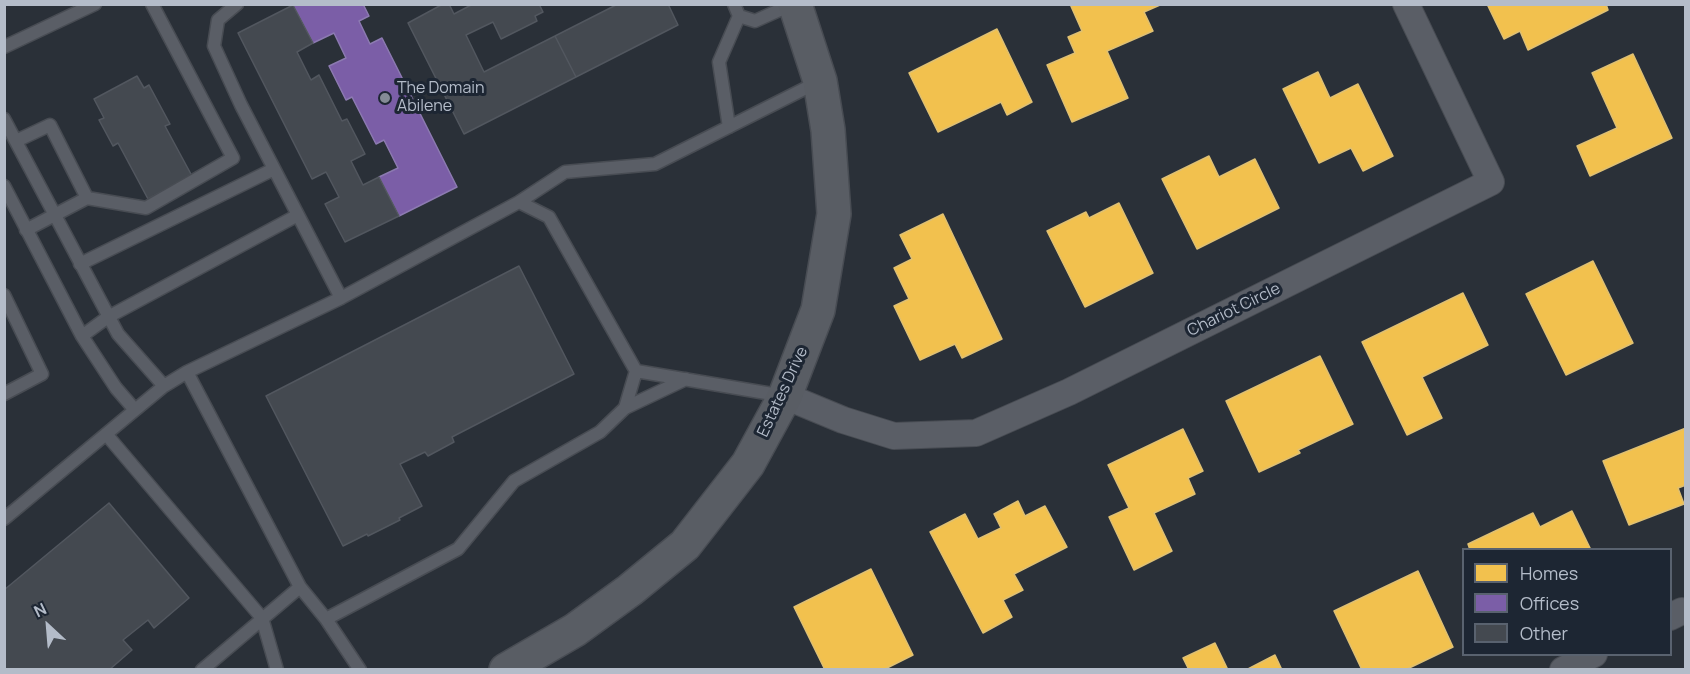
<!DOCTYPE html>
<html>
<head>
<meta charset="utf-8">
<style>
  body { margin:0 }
  #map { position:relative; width:1690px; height:674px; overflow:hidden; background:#2a3038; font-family:Manrope,sans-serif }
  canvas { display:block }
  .frame { position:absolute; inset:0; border:6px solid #b4bcc9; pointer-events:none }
  .legend { position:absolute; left:1462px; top:548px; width:210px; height:108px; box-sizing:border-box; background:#1d2633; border:2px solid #59626f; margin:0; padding:8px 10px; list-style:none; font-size:18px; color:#b4bcc9 }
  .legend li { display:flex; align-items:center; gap:12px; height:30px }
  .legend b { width:30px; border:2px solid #59626f }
  .north { position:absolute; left:18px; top:596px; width:60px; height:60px; -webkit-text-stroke:4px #1d2633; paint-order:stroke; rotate:334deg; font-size:16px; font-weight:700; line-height:24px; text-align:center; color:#b4bcc9 }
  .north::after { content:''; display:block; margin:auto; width:21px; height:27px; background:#b4bcc9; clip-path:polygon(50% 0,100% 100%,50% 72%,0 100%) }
</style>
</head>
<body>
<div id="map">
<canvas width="1690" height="674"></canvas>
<div class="frame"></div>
<ul class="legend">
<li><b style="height:16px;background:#f2c14e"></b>Homes</li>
<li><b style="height:16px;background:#7b5ea7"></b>Offices</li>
<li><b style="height:16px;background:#444950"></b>Other</li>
</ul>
<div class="north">N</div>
</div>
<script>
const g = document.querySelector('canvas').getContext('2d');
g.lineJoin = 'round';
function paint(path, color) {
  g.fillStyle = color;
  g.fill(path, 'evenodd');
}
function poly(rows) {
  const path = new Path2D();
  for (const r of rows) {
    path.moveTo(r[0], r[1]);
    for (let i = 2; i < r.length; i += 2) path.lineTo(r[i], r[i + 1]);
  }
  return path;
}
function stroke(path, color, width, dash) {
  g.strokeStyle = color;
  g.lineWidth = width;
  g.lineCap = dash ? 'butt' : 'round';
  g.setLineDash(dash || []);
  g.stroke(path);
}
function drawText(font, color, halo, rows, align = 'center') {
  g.font = font + ' Manrope,sans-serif';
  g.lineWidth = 6;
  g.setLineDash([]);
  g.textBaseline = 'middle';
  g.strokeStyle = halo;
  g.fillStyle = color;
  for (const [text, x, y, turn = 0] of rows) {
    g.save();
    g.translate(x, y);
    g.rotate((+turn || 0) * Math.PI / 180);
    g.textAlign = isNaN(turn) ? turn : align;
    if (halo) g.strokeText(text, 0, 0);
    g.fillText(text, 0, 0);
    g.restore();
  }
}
const homes = poly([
  [1070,4,1160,5,1144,12,1153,31,1107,51,1128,98,1072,122,1047,65,1075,53,1068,37,1082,31,1070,4],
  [1487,4,1606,4,1608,10,1528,50,1520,31,1504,39,1487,4],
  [997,29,1032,102,1007,115,1001,102,938,132,909,73,997,29],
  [1633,54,1672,138,1590,176,1577,146,1617,128,1592,73,1633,54],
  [1318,72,1330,98,1358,84,1393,156,1363,171,1351,148,1319,163,1283,89,1318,72],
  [1209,156,1219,177,1255,159,1279,208,1197,249,1162,179,1209,156],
  [1119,203,1153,273,1085,307,1047,231,1086,212,1089,218,1119,203],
  [943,214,1002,339,962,358,955,344,920,360,894,306,909,299,894,268,912,259,900,235,943,214],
  [1593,261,1633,343,1566,375,1526,294,1593,261],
  [1463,293,1488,345,1422,377,1442,418,1407,435,1362,342,1463,293],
  [1320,356,1353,424,1298,450,1300,453,1259,472,1226,401,1320,356],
  [1686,428,1686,485,1678,488,1684,504,1629,525,1603,461,1686,428],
  [1183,429,1203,471,1188,478,1195,494,1154,513,1172,551,1134,570,1109,517,1129,508,1108,465,1183,429],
  [1018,501,1025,516,1045,506,1067,547,1014,574,1023,590,1003,600,1012,617,983,633,930,532,965,514,978,539,1001,528,994,514,1018,501],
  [1572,511,1591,550,1470,550,1468,544,1533,513,1540,527,1572,511],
  [871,569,913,655,883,670,825,670,794,607,871,569],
  [1418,571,1453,647,1405,670,1362,670,1334,611,1418,571],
  [1215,643,1228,670,1189,670,1183,658,1215,643],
  [1275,655,1282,670,1246,670,1275,655]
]);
const offices = poly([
  [363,4,369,16,359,21,370,44,382,38,457,187,399,216,379,177,398,168,384,140,376,144,352,97,346,100,329,66,346,58,334,33,313,43,293,5,363,4]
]);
const building = poly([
  [443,4,449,4,454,14,473,4,539,4,543,12,535,16,537,21,501,39,493,22,466,35,484,72,555,36,576,77,464,134,408,23,443,4],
  [618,4,668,4,678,25,576,77,555,36,618,4],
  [293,5,313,43,297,52,311,80,319,75,342,121,347,119,365,154,351,161,363,185,379,177,399,216,345,242,325,204,339,197,326,172,312,179,238,33,293,5],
  [137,76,144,88,149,85,170,124,165,126,192,176,148,199,118,143,113,146,99,120,104,118,94,99,137,76],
  [519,266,574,374,452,437,454,442,428,456,425,452,400,464,422,506,399,518,400,520,368,536,367,534,343,546,266,396,519,266],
  [109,503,189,598,154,628,148,620,123,640,132,650,109,670,4,670,4,590,109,503]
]);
const lane = poly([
  [237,4,218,20,214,46,241,105,341,298],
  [734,4,739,16,755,21,793,4],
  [4,47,95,4],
  [4,119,118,334,164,386],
  [729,127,719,62,739,16],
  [16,141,50,125,87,198],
  [4,186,82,336,116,388,135,410],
  [519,202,549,217,636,371,784,396],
  [26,230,87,198,146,208,233,158,152,4],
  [80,264,274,169],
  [4,295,42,374,4,394],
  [82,336,108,317,298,215],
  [625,408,686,379],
  [106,434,262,618,277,670],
  [4,519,135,410,164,386,187,372],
  [326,619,458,549,514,481,600,432,625,408,636,371],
  [202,670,300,587],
  [360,670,326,619,300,587,187,372,341,298,519,202,565,172,655,164,818,82]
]);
const street = poly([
  [785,396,843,420,894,436,976,433,1069,392,1491,182,1406,4],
  [1670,617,1682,611,1686,612],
  [1563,670,1594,654]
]);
const secondary = poly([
  [506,670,575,630,630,590,685,545,748,464,785,396,818,310,834,214,828,130,820,81,795,4]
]);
const markers = [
  [385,98,6,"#848b96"]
];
const poiNames = [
  ["The Domain",397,89],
  ["Abilene",397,107]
];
const streetNames = [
  ["Chariot Circle",1234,310,-26],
  ["Estates Drive",783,392,-65]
];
paint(homes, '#f2c14e');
stroke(homes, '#dfc073', 1.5);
paint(offices, '#7b5ea7');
stroke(offices, '#8c7ab1', 1.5);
paint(building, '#444950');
stroke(building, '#52575f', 1.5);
stroke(lane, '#484c53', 15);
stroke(street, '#484c53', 28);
stroke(secondary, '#484c53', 36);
stroke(lane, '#5a5e66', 12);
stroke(street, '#5a5e66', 26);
stroke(secondary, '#595d64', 33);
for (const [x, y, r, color] of markers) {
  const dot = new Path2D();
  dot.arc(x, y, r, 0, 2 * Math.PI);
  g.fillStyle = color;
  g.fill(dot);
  stroke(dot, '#1d2633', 2);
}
drawText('16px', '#b4bcc9', '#1d2633', poiNames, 'left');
drawText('16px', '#b4bcc9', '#1d2633', streetNames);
</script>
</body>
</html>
